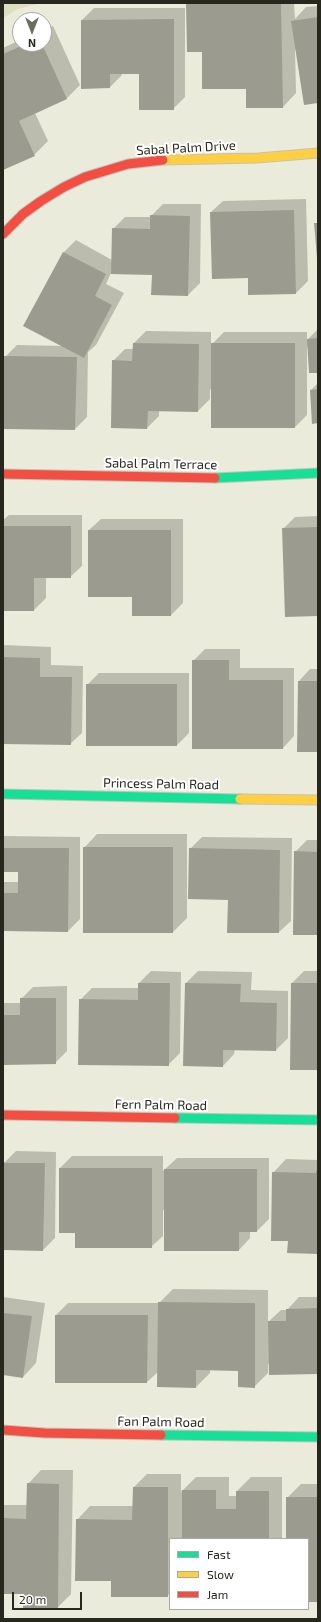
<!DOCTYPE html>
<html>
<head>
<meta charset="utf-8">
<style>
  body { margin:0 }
  #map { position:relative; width:321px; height:1622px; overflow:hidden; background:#eaebda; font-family:"Exo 2",sans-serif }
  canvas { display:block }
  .frame { position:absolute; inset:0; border:4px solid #27281d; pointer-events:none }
  .legend { position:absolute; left:169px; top:1538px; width:140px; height:72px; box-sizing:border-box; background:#fff; border:1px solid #a9a9a5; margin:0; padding:5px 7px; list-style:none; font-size:12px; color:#27281d }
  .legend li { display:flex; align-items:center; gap:8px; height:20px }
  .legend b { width:20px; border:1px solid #a9a9a5 }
  .north { position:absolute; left:12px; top:12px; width:40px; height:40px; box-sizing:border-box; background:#fff; border:1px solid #a9a9a5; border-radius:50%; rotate:180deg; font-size:11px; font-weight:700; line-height:16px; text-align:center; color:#27281d }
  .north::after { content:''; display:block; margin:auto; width:14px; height:18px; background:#6b6c5f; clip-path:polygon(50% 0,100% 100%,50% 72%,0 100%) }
  .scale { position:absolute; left:12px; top:1592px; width:70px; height:18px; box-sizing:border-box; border:2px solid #27281d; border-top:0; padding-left:5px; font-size:12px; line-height:14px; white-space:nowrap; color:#27281d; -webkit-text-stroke:3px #fff; paint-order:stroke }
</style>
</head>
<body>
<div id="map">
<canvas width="321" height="1622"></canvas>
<div class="frame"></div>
<ul class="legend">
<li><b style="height:5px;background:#16e098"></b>Fast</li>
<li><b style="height:5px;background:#ffcf43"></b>Slow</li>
<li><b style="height:5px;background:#f24e42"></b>Jam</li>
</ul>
<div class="north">N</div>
<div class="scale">20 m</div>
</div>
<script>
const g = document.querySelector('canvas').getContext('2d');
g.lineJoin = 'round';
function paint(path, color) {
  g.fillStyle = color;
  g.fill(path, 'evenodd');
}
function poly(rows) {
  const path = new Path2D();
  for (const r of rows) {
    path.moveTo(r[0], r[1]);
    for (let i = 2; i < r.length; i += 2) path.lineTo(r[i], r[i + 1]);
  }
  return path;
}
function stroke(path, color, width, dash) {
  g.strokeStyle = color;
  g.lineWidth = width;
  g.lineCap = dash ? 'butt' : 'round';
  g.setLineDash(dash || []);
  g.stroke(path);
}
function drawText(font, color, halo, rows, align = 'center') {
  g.font = font + ' "Exo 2",sans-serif';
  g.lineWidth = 4;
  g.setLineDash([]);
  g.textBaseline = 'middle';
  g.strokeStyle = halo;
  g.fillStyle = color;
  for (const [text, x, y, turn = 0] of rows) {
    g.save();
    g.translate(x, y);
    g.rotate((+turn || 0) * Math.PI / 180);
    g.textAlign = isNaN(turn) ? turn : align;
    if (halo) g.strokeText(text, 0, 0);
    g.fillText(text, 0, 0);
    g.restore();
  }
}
const green = poly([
  [3,3,41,3,18,9,3,18]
]);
const shadow = poly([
  [187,3,294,3,295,19,306,7,318,6,318,102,297,49,295,50,296,93,283,107,247,88,203,50],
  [94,8,185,8,185,97,173,109,140,73,122,73,122,75,110,87,82,20],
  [53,26,80,85,66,99,35,113,48,141,34,155,3,169,3,48,20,40,20,44,44,44,44,29],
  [306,199,308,281,296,293,249,277,211,212,223,201],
  [163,204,201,204,200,283,188,295,152,294,153,274,111,273,106,284,124,293,96,345,88,352,87,417,75,429,5,357,17,345,63,346,25,325,64,252,76,240,112,260,113,229,125,217,151,217,151,216],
  [318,329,318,372,308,347,307,347,307,415,295,427,210,389,210,399,198,411,159,410,159,416,147,428,113,361,125,349,134,349,134,343,146,331,211,332,211,345,224,332,307,332,307,340],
  [318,383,318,422,311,390],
  [9,515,82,515,82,566,70,577,46,577,46,598,34,610,3,610,3,520],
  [318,516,318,615,283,529,295,517],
  [101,519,183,519,183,603,171,615,133,596,89,530],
  [3,645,51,647,51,665,83,666,82,733,70,744,3,743],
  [205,649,240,649,240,668,294,668,294,736,283,748,193,661],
  [310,669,318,669,318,751,298,751,299,681],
  [99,673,189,673,189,733,177,745,87,685],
  [97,834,187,834,187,918,173,932,84,932,84,848],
  [3,836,80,837,80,919,68,931,3,930,3,882,19,882,19,871,3,871],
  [202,837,292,838,291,921,279,932,228,932,229,899,190,849],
  [307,840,318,840,318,934,295,852],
  [151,971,181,972,180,1053,168,1065,80,1000,92,988,139,988,139,983],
  [198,971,252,972,251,990,288,991,288,1038,276,1050,235,1049,234,1054,223,1066,186,983],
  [304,971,318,971,318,1069,292,983],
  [67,986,67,1051,55,1063,3,1064,3,1003,21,1003,21,999,33,987],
  [16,1151,56,1152,55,1238,43,1250,3,1249,3,1162,5,1162],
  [72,1156,163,1156,163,1171,177,1158,269,1158,269,1219,257,1231,250,1231,250,1238,239,1250,165,1210,163,1210,163,1236,151,1247,76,1232,60,1232,60,1168],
  [286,1159,318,1160,318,1253,289,1240,273,1173],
  [173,1289,268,1290,268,1322,281,1310,287,1310,299,1297,318,1297,318,1373,268,1364,268,1373,254,1387,239,1370,210,1369,210,1373,196,1387,158,1386,159,1371,147,1382,56,1382,56,1315,68,1303,159,1303],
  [3,1297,45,1303,36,1363,23,1377,3,1374],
  [41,1470,73,1470,71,1594,58,1607,25,1593,3,1593,3,1505,28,1505,28,1484],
  [147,1474,181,1474,181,1492,196,1477,229,1477,229,1496,237,1496,237,1491,251,1477,282,1477,282,1539,170,1539,170,1593,167,1596,112,1580,77,1520,90,1506,133,1506,134,1487],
  [301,1484,318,1484,318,1601,308,1601,308,1539,287,1539,287,1498]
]);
const building = poly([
  [186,3,281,3,283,108,246,108,246,89,202,89,202,52,187,52],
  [318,17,318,103,304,105,291,21],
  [174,19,174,110,139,110,139,74,110,74,110,88,81,89,81,20],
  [26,44,42,44,67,99,19,121,35,156,3,170,3,54],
  [294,210,296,294,248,295,248,278,212,279,210,212],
  [150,215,190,216,188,296,151,295,152,275,111,274,112,228,150,229],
  [314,223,318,223,318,258,317,258],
  [63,252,106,274,95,296,112,305,84,358,23,326],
  [318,338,318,373,309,373,307,339],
  [133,343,199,344,198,412,148,411,147,429,111,428,112,360,132,361],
  [211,343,295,343,295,428,211,428],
  [4,356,77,357,75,430,3,429],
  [318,389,318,423,312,424,310,390],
  [3,526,71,526,71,578,34,578,34,611,3,611],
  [318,527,318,616,285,617,282,528],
  [88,530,171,530,171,616,132,616,132,597,88,597],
  [3,657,40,658,40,677,72,677,71,745,3,744],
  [192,660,229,660,229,680,283,680,283,749,192,749],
  [298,681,318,681,318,752,297,752],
  [86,684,177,684,177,746,86,746],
  [83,847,173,847,173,933,83,933],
  [3,848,69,848,68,932,3,931,3,893,18,893,18,872,3,872],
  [189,848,280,850,279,933,227,933,228,900,188,899],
  [294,851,318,852,318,935,293,935],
  [138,983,170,983,169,1066,78,1065,79,999,138,1000],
  [185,983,241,984,240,1002,277,1003,276,1051,223,1050,223,1067,183,1066],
  [291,983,318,983,318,1070,290,1070],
  [20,998,56,998,56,1064,3,1065,3,1015,20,1015],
  [3,1163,45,1163,43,1251,3,1250],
  [59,1168,152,1168,152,1248,75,1248,75,1233,59,1233],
  [164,1169,257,1169,257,1232,239,1232,239,1251,164,1251],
  [316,1171,318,1171,318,1254,287,1253,288,1241,271,1241,272,1172,316,1173],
  [158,1302,255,1303,255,1388,238,1387,238,1371,196,1370,196,1388,157,1387],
  [318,1308,318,1374,269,1375,268,1321,286,1321,286,1309],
  [3,1313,32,1316,23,1378,3,1375],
  [55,1315,148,1315,147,1383,55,1383],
  [27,1483,59,1484,58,1608,23,1608,24,1594,3,1594,3,1518,26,1519],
  [133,1487,168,1487,168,1597,111,1597,111,1581,75,1581,76,1519,132,1520],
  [182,1490,216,1490,216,1509,236,1509,236,1491,269,1491,269,1539,182,1539],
  [286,1497,318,1497,318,1602,308,1602,308,1539,286,1539]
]);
const fast = poly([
  [215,478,318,473],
  [3,794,240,799],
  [175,1118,318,1120],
  [161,1435,318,1437]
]);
const slow = poly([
  [163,160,258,158,318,153],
  [240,799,318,800]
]);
const jam = poly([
  [3,234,23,214,41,201,64,187,85,177,128,164,163,160],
  [3,474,215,478],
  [3,1115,175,1118],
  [3,1430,45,1433,161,1435]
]);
const streetNames = [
  ["Sabal Palm Drive",186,148,-3],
  ["Sabal Palm Terrace",161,464,1],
  ["Princess Palm Road",161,784,1],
  ["Fern Palm Road",161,1105,1],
  ["Fan Palm Road",161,1422,1]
];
paint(green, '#dedfbd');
paint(shadow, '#0003');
paint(building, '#9b9c8f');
stroke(fast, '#c3c3b7', 11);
stroke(slow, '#c3c3b7', 11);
stroke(jam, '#c3c3b7', 11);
stroke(fast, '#16e098', 9);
stroke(slow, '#ffcf43', 9);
stroke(jam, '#f24e42', 9);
drawText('13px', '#27281d', '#fff', streetNames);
</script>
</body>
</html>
